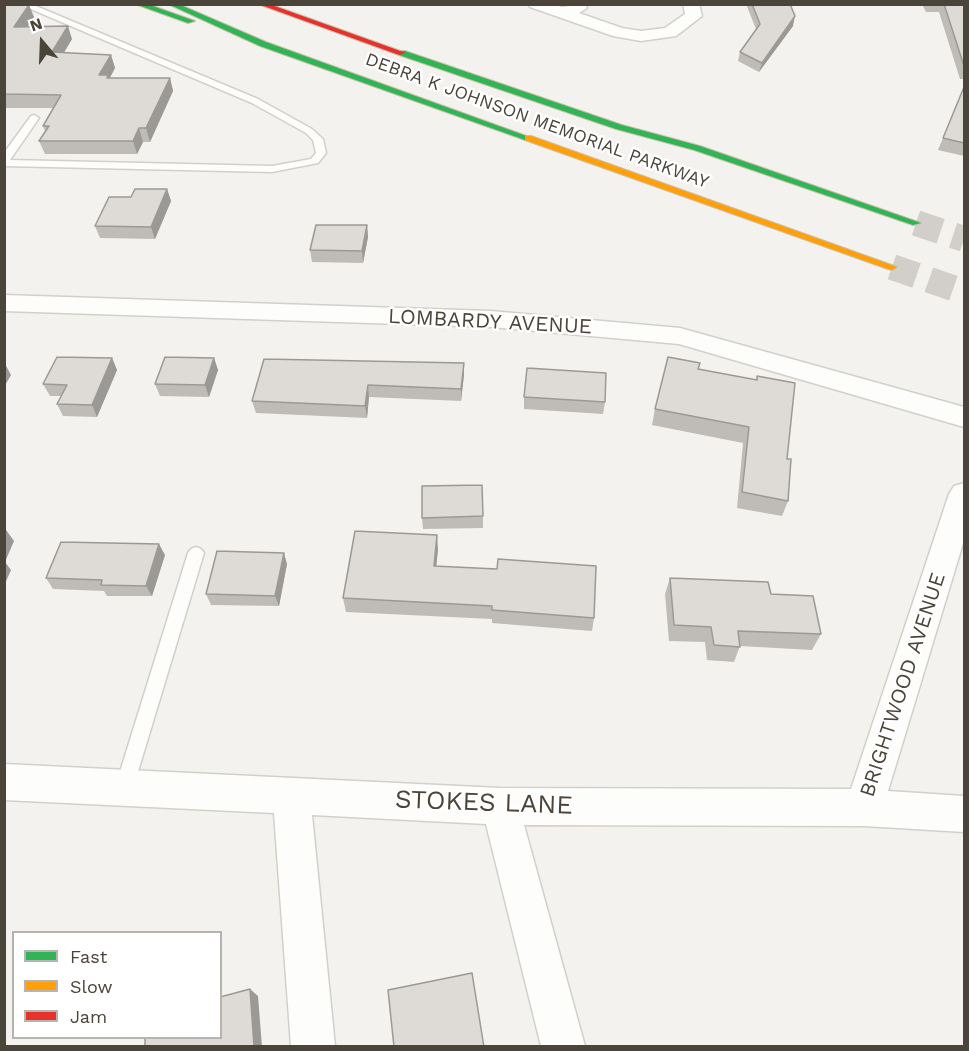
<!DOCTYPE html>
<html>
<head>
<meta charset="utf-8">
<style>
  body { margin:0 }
  #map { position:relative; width:969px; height:1051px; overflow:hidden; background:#f4f2ee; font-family:"Work Sans",sans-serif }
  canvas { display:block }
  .frame { position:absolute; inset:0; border:6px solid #4b4439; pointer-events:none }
  .legend { position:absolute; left:12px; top:931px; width:210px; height:108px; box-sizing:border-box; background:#fff; border:2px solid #b7b4b0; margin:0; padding:8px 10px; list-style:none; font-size:18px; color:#4b4439 }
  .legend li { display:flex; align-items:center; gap:12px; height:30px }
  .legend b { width:30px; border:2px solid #b7b4b0 }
  .north { position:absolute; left:12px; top:12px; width:60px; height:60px; -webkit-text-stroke:4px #fff; paint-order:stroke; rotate:341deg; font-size:16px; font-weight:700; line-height:24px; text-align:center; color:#4b4439 }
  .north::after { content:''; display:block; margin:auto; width:21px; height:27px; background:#4b4439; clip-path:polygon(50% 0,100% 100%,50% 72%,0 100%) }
</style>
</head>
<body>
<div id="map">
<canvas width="969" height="1051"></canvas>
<div class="frame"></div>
<ul class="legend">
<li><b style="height:8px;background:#30b455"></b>Fast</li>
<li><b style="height:8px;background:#ff9f0a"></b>Slow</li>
<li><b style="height:8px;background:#e5322d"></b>Jam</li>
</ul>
<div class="north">N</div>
</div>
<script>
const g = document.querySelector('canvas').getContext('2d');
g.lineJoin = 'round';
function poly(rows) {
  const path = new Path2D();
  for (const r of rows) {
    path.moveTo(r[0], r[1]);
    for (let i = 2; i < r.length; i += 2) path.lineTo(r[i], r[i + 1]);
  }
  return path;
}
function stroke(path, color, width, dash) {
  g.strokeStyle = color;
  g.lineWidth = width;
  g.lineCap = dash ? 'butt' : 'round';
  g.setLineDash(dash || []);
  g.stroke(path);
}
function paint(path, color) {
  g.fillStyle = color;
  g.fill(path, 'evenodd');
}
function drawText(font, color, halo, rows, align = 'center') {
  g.font = font + ' "Work Sans",sans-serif';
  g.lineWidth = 5;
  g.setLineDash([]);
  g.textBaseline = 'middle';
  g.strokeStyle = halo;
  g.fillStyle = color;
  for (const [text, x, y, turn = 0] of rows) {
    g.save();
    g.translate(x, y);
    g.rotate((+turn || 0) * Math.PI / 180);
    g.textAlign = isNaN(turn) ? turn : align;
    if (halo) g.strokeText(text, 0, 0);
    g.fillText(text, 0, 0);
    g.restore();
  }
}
const highwayTunnel = poly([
  [916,223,964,239],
  [892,267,964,292]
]);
const lane = poly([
  [19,4,31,4,258,99,312,129,323,139,326,153,318,163,272,172,4,166,4,153,31,116,34,115,39,118,10,160,272,166,311,159,316,153,313,140,306,133,252,103,19,4],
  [196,547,201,549,204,553,133,788,131,794,124,797,117,794,115,788,188,553,191,549,196,547]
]);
const street = poly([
  [528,4,554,4,562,7,585,4,587,8,579,13,622,28,641,31,665,28,685,14,683,4,699,4,702,16,676,36,641,41,613,36,530,7,528,4],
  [4,295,491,311,680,328,964,407,964,427,679,344,491,327,4,311,4,295],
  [964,483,964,540,888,791,964,796,964,832,864,826,524,825,585,1046,541,1046,486,824,312,815,335,1046,291,1046,274,813,4,800,4,764,500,788,851,789,949,494,954,486,964,483]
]);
const fast = poly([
  [135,4,147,4,195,21,188,23,135,4],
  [168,4,178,4,266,42,532,138,525,140,260,46,168,4],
  [399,51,405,51,622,125,700,146,921,223,913,225,694,150,616,129,399,55,399,51]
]);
const slow = poly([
  [525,136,531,136,897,267,892,270,888,269,525,140,525,136]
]);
const jam = poly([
  [258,4,269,4,406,53,399,55,258,4]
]);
const wall = poly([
  [746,4,790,4,793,26,759,72,738,61,740,52,756,29],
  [922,4,964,4,964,79,960,79,939,12,926,12],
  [4,5,34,17,27,27,72,39,64,53,111,55,115,68,110,78,170,78,173,91,150,142,143,142,137,154,45,154,39,141,45,131,43,126,53,108,4,108],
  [964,87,964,156,938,150],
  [167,189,171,201,155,239,100,238,95,226,131,197],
  [367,225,368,237,363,263,312,262,310,250],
  [112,358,117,370,97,417,63,416,57,404,61,396,50,396,43,384],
  [214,358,218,370,209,397,160,396,155,384],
  [464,363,464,375,461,401,369,397,367,418,256,413,252,401],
  [698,369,756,380,757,376,788,501,782,516,737,508,743,443,652,425,655,409],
  [524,397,605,402,603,414,524,409],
  [483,516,483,528,423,529,422,518],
  [438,549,436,566,594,618,592,631,492,623,492,619,346,612,343,598],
  [165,555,152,596,107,596,104,591,53,589,46,578],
  [287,564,279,606,211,605,206,594],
  [670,578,771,594,821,634,812,650,740,646,734,662,707,660,705,642,669,641,665,594]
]);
const shadedWall = poly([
  [29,5,34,17,19,39,14,27],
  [795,16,793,26,759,72,762,63],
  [68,26,72,39,56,65,52,52],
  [111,55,115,68,109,79,99,75],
  [170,78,173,91,150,142,146,128],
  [139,128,143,142,137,154,133,141],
  [167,189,171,201,155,239,151,227],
  [367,225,368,237,363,263,362,251],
  [112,358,117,370,97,417,92,405],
  [214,358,218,370,209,397,205,385],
  [4,362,11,375,4,387],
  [464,363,464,375,461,401,461,389],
  [368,385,369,397,367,418,365,406],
  [4,527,14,541,5,562,11,570,4,586],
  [437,535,438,549,435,580,434,566],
  [159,544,165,555,152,596,146,586],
  [284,553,287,564,279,606,275,596],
  [250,989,258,996,262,1047,254,1047]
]);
const building = poly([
  [752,4,790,4,795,16,762,63,740,52,760,24,752,4],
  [944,4,964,4,964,66,944,4],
  [4,5,29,5,14,27,68,26,52,52,111,55,99,75,108,75,107,78,170,78,146,128,139,128,133,141,39,141,49,126,43,126,61,95,4,94,4,5],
  [964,87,964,143,943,138,964,87],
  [135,189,167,189,151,227,95,226,109,197,131,197,135,189],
  [316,225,367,225,362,251,310,250,316,225],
  [57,357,112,358,92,405,57,404,67,385,43,384,57,357],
  [165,357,214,358,205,385,155,384,165,357],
  [668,357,700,363,698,369,757,380,757,376,795,383,787,459,791,459,788,501,742,492,749,427,655,409,668,357],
  [264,359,464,363,461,389,368,385,365,406,252,401,264,359],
  [527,368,606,373,605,402,524,397,527,368],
  [482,485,483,516,422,518,422,486,482,485],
  [355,531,437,535,434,566,497,569,498,559,596,566,594,618,492,610,492,606,343,598,355,531],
  [61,542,159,544,146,586,101,585,102,580,46,578,61,542],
  [217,551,284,553,275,596,206,594,217,551],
  [670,578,768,582,771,594,813,596,821,634,738,631,740,647,714,645,711,627,674,625,670,578],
  [472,973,484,1047,394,1047,388,990,472,973],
  [250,989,254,1047,145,1047,145,1038,220,1038,220,997,250,989]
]);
const farStreetnames = [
  ["DEBRA K JOHNSON MEMORIAL PARKWAY",537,121,20]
];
const streetNames = [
  ["LOMBARDY AVENUE",490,322,3],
  ["BRIGHTWOOD AVENUE",903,685,-72]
];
const nearStreetnames = [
  ["STOKES LANE",484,803,2]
];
stroke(highwayTunnel, '#d2cfca', 26, [26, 13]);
stroke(lane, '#d2d0cb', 3);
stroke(street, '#d2d0cb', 3);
stroke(fast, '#ccbfa9', 2);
stroke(slow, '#ccbfa9', 2);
stroke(jam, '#ccbfa9', 2);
paint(lane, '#fdfdfc');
paint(street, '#fdfdfc');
paint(fast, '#30b455');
paint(slow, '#ff9f0a');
paint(jam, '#e5322d');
paint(wall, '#bfbcb8');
paint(shadedWall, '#9b9996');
paint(building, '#dedbd6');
stroke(building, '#9b9996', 1.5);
drawText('18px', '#4b4439', '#fff', farStreetnames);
drawText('21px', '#4b4439', '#fff', streetNames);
drawText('26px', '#4b4439', '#fff', nearStreetnames);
</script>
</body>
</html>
